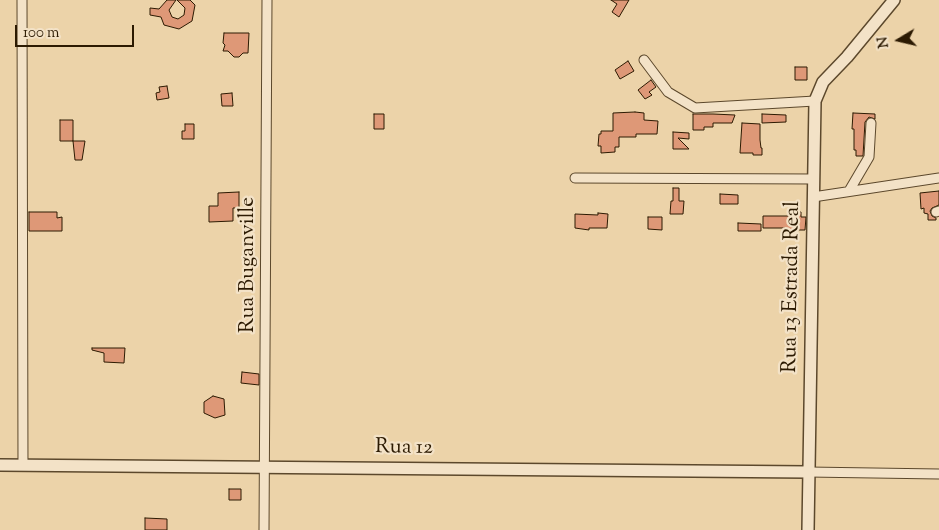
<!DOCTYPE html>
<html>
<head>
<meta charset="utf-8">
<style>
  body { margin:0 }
  #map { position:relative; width:939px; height:530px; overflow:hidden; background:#ecd3a9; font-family:"Sorts Mill Goudy",serif }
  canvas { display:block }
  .north { position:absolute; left:874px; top:15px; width:50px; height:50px; -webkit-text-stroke:4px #f3e2c7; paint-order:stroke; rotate:261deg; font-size:14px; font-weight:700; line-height:20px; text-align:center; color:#2c1a02 }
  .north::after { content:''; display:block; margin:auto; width:18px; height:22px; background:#2c1a02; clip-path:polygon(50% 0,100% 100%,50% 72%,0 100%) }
  .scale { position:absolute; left:15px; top:25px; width:119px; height:22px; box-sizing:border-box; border:2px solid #2c1a02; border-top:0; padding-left:6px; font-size:15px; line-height:18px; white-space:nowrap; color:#2c1a02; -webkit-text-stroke:4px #f3e2c7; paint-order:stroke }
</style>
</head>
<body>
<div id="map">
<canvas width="939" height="530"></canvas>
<div class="north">N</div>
<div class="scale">100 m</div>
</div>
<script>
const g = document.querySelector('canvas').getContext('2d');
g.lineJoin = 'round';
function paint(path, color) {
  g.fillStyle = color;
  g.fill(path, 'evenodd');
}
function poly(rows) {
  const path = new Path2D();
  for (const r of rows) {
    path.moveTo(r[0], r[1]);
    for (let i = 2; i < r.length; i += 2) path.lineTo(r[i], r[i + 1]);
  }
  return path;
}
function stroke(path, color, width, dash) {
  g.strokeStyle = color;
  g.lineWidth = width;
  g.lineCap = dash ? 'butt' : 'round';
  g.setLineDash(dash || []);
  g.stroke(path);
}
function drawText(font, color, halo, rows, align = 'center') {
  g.font = font + ' "Sorts Mill Goudy",serif';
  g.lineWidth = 4.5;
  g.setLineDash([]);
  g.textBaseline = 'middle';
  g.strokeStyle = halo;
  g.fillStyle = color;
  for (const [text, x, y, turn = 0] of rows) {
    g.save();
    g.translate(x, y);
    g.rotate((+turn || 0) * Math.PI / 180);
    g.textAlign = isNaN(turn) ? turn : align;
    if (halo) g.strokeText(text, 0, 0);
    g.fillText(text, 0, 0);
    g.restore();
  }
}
const building = poly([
  [167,0,176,0,169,10,172,17,178,19,184,15,185,8,177,0,190,0,195,5,192,21,179,29,164,25,161,17,150,15,150,8,159,9,167,0],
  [611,0,629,0,619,17,612,12,617,4,611,0],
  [224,33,249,33,248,53,243,53,239,57,234,57,228,51,223,51,225,45,223,43,224,33],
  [628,61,634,71,620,79,615,70,628,61],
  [795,67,807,67,807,80,795,80,795,67],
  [651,80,656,87,649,92,652,95,645,99,638,90,651,80],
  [167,86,169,98,157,100,156,93,160,92,159,87,167,86],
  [232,93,233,106,222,106,221,94,232,93],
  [635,112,644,113,644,120,658,121,657,134,636,134,636,137,619,137,619,147,615,147,615,152,601,153,601,146,598,146,599,134,601,134,601,131,613,131,613,113,635,112],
  [853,113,875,114,875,119,869,117,865,122,863,156,856,156,856,150,854,150,854,129,852,129,853,113],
  [374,114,384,114,384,129,374,129,374,114],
  [693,114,713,114,735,115,732,123,713,123,713,127,704,127,704,130,693,130,693,114],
  [762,114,786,115,786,122,762,123,762,114],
  [60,120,73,120,73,141,60,141,60,120],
  [742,123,760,124,760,140,761,148,762,148,762,155,753,155,753,153,740,153,742,123],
  [185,124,194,124,194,139,182,139,182,131,185,131,185,124],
  [673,132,689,133,689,139,678,138,689,149,673,149,673,132],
  [73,141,85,141,82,160,75,160,73,141],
  [673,188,679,188,679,201,684,201,683,214,670,214,671,201,673,201,673,188],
  [939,191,939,205,932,208,930,211,932,216,936,218,936,220,928,220,928,214,924,213,924,208,921,209,920,193,939,191],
  [239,192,239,208,233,208,233,221,209,222,209,206,218,206,218,193,239,192],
  [720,194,738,195,738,204,720,204,720,194],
  [29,212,57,212,57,218,62,217,62,231,29,231,29,212],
  [793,212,801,212,801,217,806,217,805,230,791,230,791,232,785,232,785,228,763,228,763,216,793,216,793,212],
  [598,213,608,214,607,228,589,228,589,230,575,228,575,214,598,215,598,213],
  [648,217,662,217,662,230,648,229,648,217],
  [738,223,761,224,761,231,738,231,738,223],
  [92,348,125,348,124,363,104,362,104,353,92,350,92,348],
  [242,372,259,374,259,385,241,383,242,372],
  [213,396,224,399,225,415,215,418,204,413,204,402,213,396],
  [229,489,241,489,241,500,229,500,229,489],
  [145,518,167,519,167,530,145,530,145,518]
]);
const minor = poly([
  [22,0,23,465],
  [644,60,668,92,695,108,815,101],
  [575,178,814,179],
  [849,191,869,157,871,123],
  [813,197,939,178],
  [936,212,939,211],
  [808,472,939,474],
  [264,530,267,0]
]);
const tertiary = poly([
  [0,465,808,472],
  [808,530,815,101,823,82,847,57,894,0]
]);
const streetNames = [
  ["Rua Buganville",249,265,-90],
  ["Rua 13 Estrada Real",793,287,-89],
  ["Rua 12",404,449,1]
];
paint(building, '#de9877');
stroke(building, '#2c1a02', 1);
stroke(minor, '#5c482c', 11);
stroke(tertiary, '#5c482c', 14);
stroke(minor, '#f3e2c7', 9);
stroke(tertiary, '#f3e2c7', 11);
drawText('21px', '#2c1a02', '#f3e2c7', streetNames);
</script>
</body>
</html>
